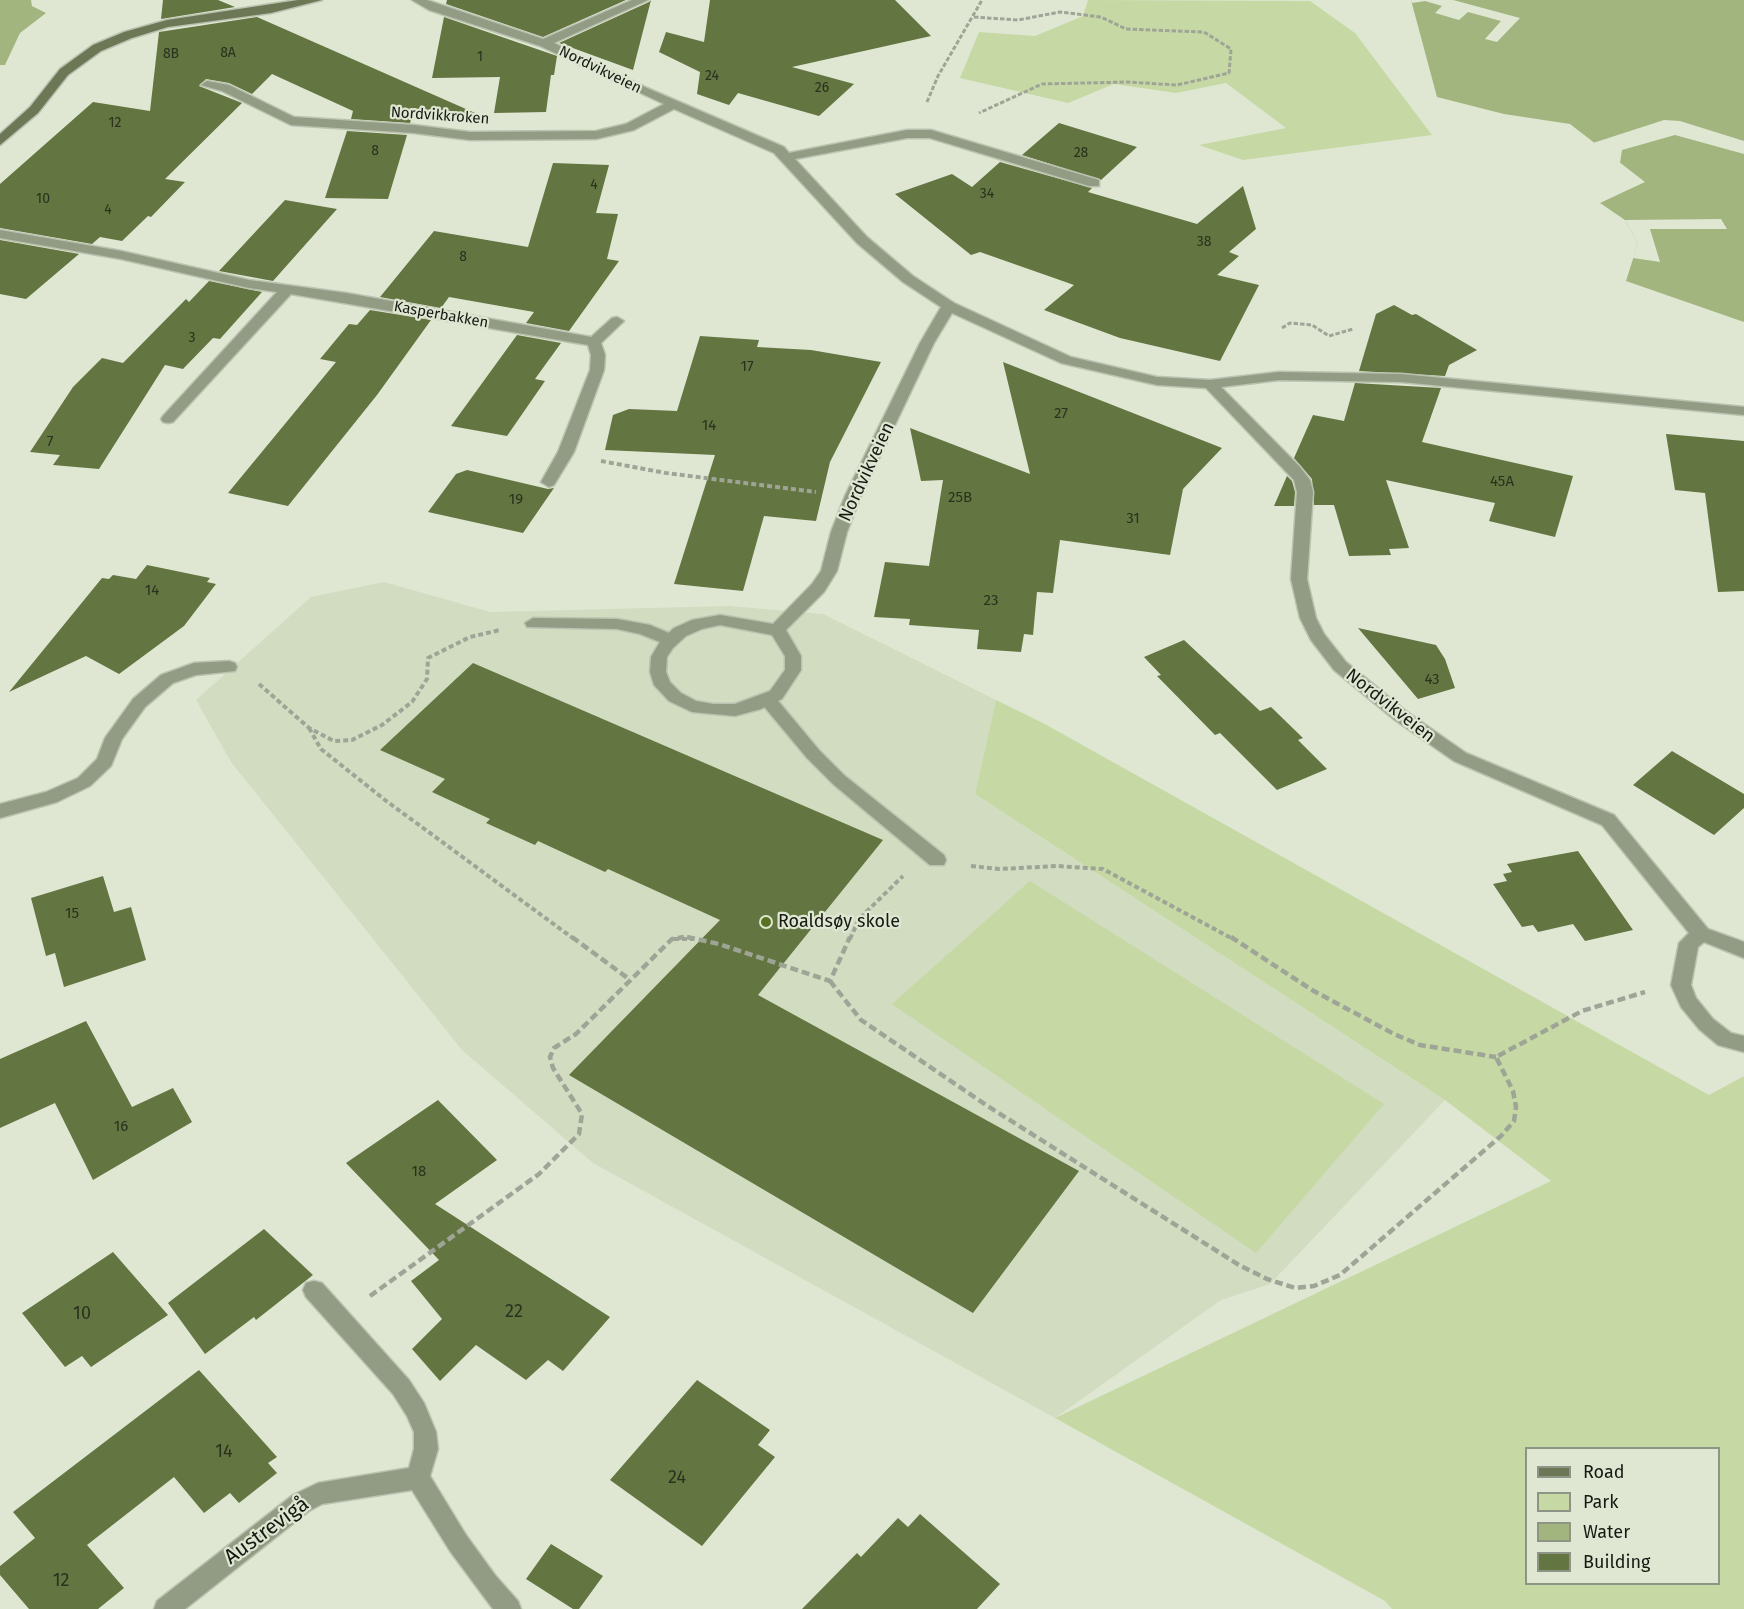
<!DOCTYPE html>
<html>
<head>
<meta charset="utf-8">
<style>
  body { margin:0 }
  #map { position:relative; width:1744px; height:1609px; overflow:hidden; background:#dfe7d3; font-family:"Fira Sans",sans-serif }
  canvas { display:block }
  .legend { position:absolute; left:1525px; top:1447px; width:195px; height:138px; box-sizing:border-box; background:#dfe7d3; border:2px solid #8f9586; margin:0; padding:8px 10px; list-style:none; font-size:18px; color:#171a13 }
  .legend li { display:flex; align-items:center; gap:12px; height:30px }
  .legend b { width:30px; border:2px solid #8f9586 }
</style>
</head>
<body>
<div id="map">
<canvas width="1744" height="1609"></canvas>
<ul class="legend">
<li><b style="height:8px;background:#6c7855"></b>Road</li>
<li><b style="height:16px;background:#c6d9a4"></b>Park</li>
<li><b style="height:16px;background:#a2b57e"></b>Water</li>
<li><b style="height:16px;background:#637540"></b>Building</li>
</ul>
</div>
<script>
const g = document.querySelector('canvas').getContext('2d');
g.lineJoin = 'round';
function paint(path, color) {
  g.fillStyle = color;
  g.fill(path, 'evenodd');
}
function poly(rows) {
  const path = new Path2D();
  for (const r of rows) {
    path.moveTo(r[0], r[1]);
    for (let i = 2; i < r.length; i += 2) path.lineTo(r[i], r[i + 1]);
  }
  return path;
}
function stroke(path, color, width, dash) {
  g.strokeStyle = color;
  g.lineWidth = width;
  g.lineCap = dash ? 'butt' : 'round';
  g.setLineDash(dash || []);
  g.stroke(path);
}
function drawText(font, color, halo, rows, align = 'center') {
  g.font = font + ' "Fira Sans",sans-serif';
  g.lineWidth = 4.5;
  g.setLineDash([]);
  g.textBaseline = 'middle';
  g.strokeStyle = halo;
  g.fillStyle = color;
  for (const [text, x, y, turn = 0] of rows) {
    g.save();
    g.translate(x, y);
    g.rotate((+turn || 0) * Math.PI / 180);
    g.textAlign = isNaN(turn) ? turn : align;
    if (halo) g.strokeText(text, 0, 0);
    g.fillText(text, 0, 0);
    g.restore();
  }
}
const built = poly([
  [384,582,490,612,729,606,823,614,996,700,975,794,1445,1100,1270,1284,1221,1300,1055,1418,593,1163,462,1050,231,762,196,700,311,597]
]);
const green = poly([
  [1088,0,1310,1,1355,33,1432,135,1243,160,1199,145,1286,128,1226,83,1176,93,1114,84,1068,103,960,78,979,32,1035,36,1083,16],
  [996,700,1043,723,1709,1095,1744,1076,1744,1609,1392,1609,1385,1601,1055,1418,1551,1181,1445,1100,975,794],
  [1526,1448,1718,1448,1718,1584,1526,1584],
  [1030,881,1384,1104,1256,1253,892,1004]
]);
const water = poly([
  [0,0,31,0,32,6,46,13,20,33,5,65,0,65],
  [1411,0,1744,0,1744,322,1626,281,1638,243,1625,220,1600,203,1645,182,1570,124,1504,114,1437,97]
]);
const pier = poly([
  [1411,0,1453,0,1520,18,1497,42,1485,39,1501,21,1468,12,1459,20,1435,13,1442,6,1425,1,1412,3],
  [1664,120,1680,121,1744,141,1744,154,1675,135,1622,150,1620,163,1593,143],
  [1721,219,1727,229,1650,229,1660,262,1633,258,1638,243,1625,220]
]);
const building = poly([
  [163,0,218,0,235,7,161,19],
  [447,0,626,0,543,37,446,4],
  [651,0,633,70,559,43,649,2],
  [710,0,895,0,931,36,792,67,854,84,819,116,738,93,729,105,697,94,700,72,659,52,666,32,704,42],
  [257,17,475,113,474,115,413,113,410,123,351,119,353,111,272,74,252,94,229,83,206,79,199,86,242,103,165,179,185,182,151,217,148,216,122,241,100,237,92,244,0,228,0,184,93,102,150,111,159,32],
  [444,17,557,56,554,75,551,75,546,112,494,113,500,77,432,78],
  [1059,123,1137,147,1101,180,1022,155],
  [347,131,407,135,388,199,325,198],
  [1000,162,1092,188,1088,192,1197,224,1243,186,1256,229,1229,252,1239,256,1217,275,1259,285,1220,361,1120,338,1044,310,1074,285,980,252,971,255,895,194,952,174,972,187],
  [553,163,609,165,596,213,618,214,607,259,619,261,569,331,526,323,534,312,449,297,441,308,380,297,434,231,528,247],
  [285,200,337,209,273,281,219,271],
  [0,240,79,254,26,299,0,294],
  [209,281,262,292,220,339,213,338,183,369,165,365,99,469,53,465,60,455,30,452,73,387,102,358,123,363,186,299,189,302],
  [1394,305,1412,315,1416,314,1477,350,1449,365,1445,376,1359,371,1376,314],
  [370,310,431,320,377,395,288,506,228,493,336,362,320,359,349,324,357,325],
  [517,335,561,343,535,379,545,381,507,436,451,426],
  [700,336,759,340,757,347,811,350,881,362,830,462,816,521,764,516,743,591,674,584,715,455,605,450,613,415,629,409,677,411],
  [1003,362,1222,448,1183,489,1170,555,1060,540,1053,593,1037,592,1033,635,1024,634,1021,652,977,649,979,630,909,625,910,619,874,617,885,562,929,566,943,480,921,481,910,428,1030,474],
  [1355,383,1441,388,1422,442,1573,476,1555,537,1489,521,1495,503,1386,480,1409,548,1389,549,1391,555,1349,556,1334,505,1314,505,1312,479,1294,458,1313,415,1344,421],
  [1666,434,1744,441,1744,591,1718,592,1705,493,1675,490],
  [467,470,548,489,554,488,523,533,428,512,456,474],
  [1287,476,1292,481,1295,492,1294,506,1274,506],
  [147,565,210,578,207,582,216,584,184,626,119,674,86,656,9,692,102,578,109,579,113,575,136,579],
  [1358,628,1436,645,1445,659,1455,688,1418,699],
  [1184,640,1260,711,1271,707,1303,738,1298,740,1327,769,1277,790,1220,733,1215,735,1157,676,1161,675,1144,657],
  [473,663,883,840,758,995,1079,1171,973,1313,569,1075,720,920,608,869,605,872,538,841,535,845,486,823,490,819,432,792,445,779,380,750],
  [1672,751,1744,794,1744,808,1714,835,1633,785],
  [1578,851,1633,930,1585,941,1573,924,1538,932,1533,925,1522,927,1493,884,1507,881,1503,874,1512,872,1507,864],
  [103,876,114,912,131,907,146,960,64,987,55,953,46,956,31,898],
  [86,1021,132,1107,173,1088,192,1122,93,1180,55,1103,0,1128,0,1059],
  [438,1100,497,1160,435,1204,610,1317,563,1371,548,1360,526,1380,476,1345,440,1381,412,1349,442,1319,411,1281,439,1260,346,1163],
  [264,1229,313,1275,256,1320,254,1317,205,1354,168,1303],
  [113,1252,168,1315,91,1367,82,1356,65,1367,22,1313],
  [199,1370,277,1457,268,1463,277,1473,239,1503,230,1493,204,1513,174,1477,87,1545,124,1588,98,1609,29,1609,0,1575,0,1566,35,1538,13,1512],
  [697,1380,770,1430,758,1445,775,1457,702,1546,610,1480],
  [920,1514,1000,1584,977,1609,802,1609,857,1553,861,1557,898,1518,908,1527],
  [551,1544,603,1576,579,1609,573,1609,526,1579]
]);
const pathFar2 = poly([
  [974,17,1018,20,1060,12,1101,17,1126,29,1204,32,1231,49,1229,73,1177,85,1127,82,1042,84,979,113],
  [927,102,938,76,982,0],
  [1282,328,1290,323,1312,325,1329,336,1353,329]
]);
const pathFar1 = poly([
  [601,461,666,473,816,492],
  [259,684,309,728,334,741,352,740,382,725,412,702,427,679,428,658,470,637,500,630],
  [309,728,321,749,385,800,574,939],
  [971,866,999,869,1057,866,1103,869,1233,939],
  [674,939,694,939],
  [850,939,859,919,903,876]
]);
const path = poly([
  [572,937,629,979],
  [687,937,719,944,830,981,850,937],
  [1231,937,1312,990,1394,1034,1420,1045,1496,1057],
  [830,981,861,1020,986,1105,1239,1265,1267,1279,1295,1288,1314,1286,1340,1275,1501,1136,1514,1121,1516,1107,1513,1091,1496,1057,1582,1011,1645,992],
  [370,1296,539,1174,579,1134,582,1114,553,1068,550,1057,554,1048,576,1034,672,939,684,937]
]);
const lane = poly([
  [533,618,617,619,650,625,676,636,678,640,670,646,640,634,617,629,527,627,525,623,533,618],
  [768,694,774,696,819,750,845,776,944,855,946,860,944,865,930,865,833,784,807,758,762,704,759,700,768,694]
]);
const street = poly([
  [412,0,427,0,543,39,632,0,648,0,554,43,647,88,784,147,789,153,907,130,931,130,1099,180,1099,186,1089,186,930,138,907,138,795,159,867,237,913,276,954,303,1071,357,1157,377,1210,380,1279,372,1401,374,1744,407,1744,415,1401,382,1279,380,1221,387,1300,467,1310,480,1313,492,1307,579,1316,618,1324,634,1346,662,1407,712,1466,753,1614,815,1708,929,1744,942,1744,958,1704,942,1698,947,1691,985,1696,998,1713,1019,1731,1033,1744,1036,1744,1052,1718,1045,1699,1029,1681,1007,1671,985,1679,943,1689,933,1602,825,1454,761,1395,720,1334,670,1311,640,1300,618,1291,579,1297,492,1294,480,1206,388,1157,385,1061,363,952,313,934,343,861,496,847,532,837,571,824,592,786,630,801,656,801,670,782,699,761,709,735,716,692,712,669,701,654,685,650,672,651,657,661,640,674,628,692,620,720,615,773,624,812,584,821,571,831,532,845,496,920,343,941,307,903,282,857,243,774,153,674,109,634,130,596,139,470,140,414,133,291,125,222,91,201,85,207,81,229,85,294,117,414,125,470,132,596,131,626,124,664,104,540,46,429,10,412,0],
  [720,625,772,635,785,656,785,670,770,691,735,704,713,704,696,701,681,693,670,682,666,672,667,657,673,648,686,636,702,629,720,625],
  [0,230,121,251,249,280,346,293,591,337,612,318,617,317,624,321,601,343,605,355,604,370,574,452,554,485,549,487,541,482,558,452,590,370,591,355,588,345,291,294,173,422,168,423,163,422,161,419,163,416,277,292,249,288,121,259,0,238,0,230],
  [229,661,235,663,237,667,235,671,196,675,173,683,145,707,122,739,111,766,90,786,57,802,0,818,0,804,46,792,78,778,97,759,105,738,133,699,161,675,194,663,229,661],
  [314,1281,322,1283,409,1380,424,1403,436,1432,438,1449,430,1476,466,1535,495,1575,518,1601,521,1609,493,1609,450,1551,412,1490,322,1504,309,1511,185,1609,154,1609,157,1601,293,1495,318,1483,409,1468,414,1449,414,1432,407,1416,393,1394,306,1297,303,1290,306,1283,314,1281]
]);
const secondary = poly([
  [298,0,322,0,271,13,168,27,132,38,101,51,68,75,38,113,0,145,0,134,30,107,60,69,93,45,124,32,167,20,298,0]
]);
const markers = [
  [766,922,6,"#5a7122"]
];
const farNumbernames = [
  ["8A",228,53],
  ["8B",171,54],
  ["1",480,57],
  ["24",712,76],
  ["26",822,88],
  ["12",115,123],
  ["8",375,151],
  ["28",1081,153],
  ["4",594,185],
  ["34",987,194],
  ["10",43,199],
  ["4",108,210],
  ["38",1204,242],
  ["8",463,257],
  ["3",192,338]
];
const farStreetnames = [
  ["Nordvikveien",600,70,26],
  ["Nordvikkroken",440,116,4],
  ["Kasperbakken",441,315,10]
];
const numberNames = [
  ["17",747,367],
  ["27",1061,414],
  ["14",709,426],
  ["7",50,442],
  ["45A",1502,482],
  ["25B",960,498],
  ["19",516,500],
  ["31",1133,519],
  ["14",152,591],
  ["23",991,601],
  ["43",1432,680],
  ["15",72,914],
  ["16",121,1127],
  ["18",419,1172]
];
const streetNames = [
  ["Nordvikveien",867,472,-65],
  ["Nordvikveien",1390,706,38]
];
const poiNames = [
  ["Roaldsøy skole",778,922]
];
const nearNumbernames = [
  ["22",514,1312],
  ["10",82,1314],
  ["14",224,1452],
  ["24",677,1478],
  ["12",61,1581]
];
const nearStreetnames = [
  ["Austrevigå",267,1531,-36]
];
paint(built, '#d2dcc1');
paint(green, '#c6d9a4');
paint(water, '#a2b57e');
paint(pier, '#dfe7d3');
paint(building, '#637540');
stroke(lane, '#bbc2b0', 3);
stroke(street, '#bbc2b0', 3);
stroke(secondary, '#bbc2b0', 3);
stroke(pathFar2, '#9fa596', 3, [4.5, 2]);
stroke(pathFar1, '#9fa596', 4, [5, 3]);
stroke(path, '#9fa596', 4.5, [8, 4]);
paint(lane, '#929b83');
paint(street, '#929b83');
paint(secondary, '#6c7855');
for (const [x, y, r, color] of markers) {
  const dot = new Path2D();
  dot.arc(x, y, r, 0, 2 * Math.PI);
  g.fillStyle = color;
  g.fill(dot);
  stroke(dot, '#dfe7d3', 2);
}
drawText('14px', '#2a311e', null, farNumbernames);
drawText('15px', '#171a13', '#dfe7d3', farStreetnames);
drawText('15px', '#2a311e', null, numberNames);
drawText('18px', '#171a13', '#dfe7d3', streetNames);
drawText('18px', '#171a13', '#dfe7d3', poiNames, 'left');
drawText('18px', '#2a311e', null, nearNumbernames);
drawText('21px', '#171a13', '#dfe7d3', nearStreetnames);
</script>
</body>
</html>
